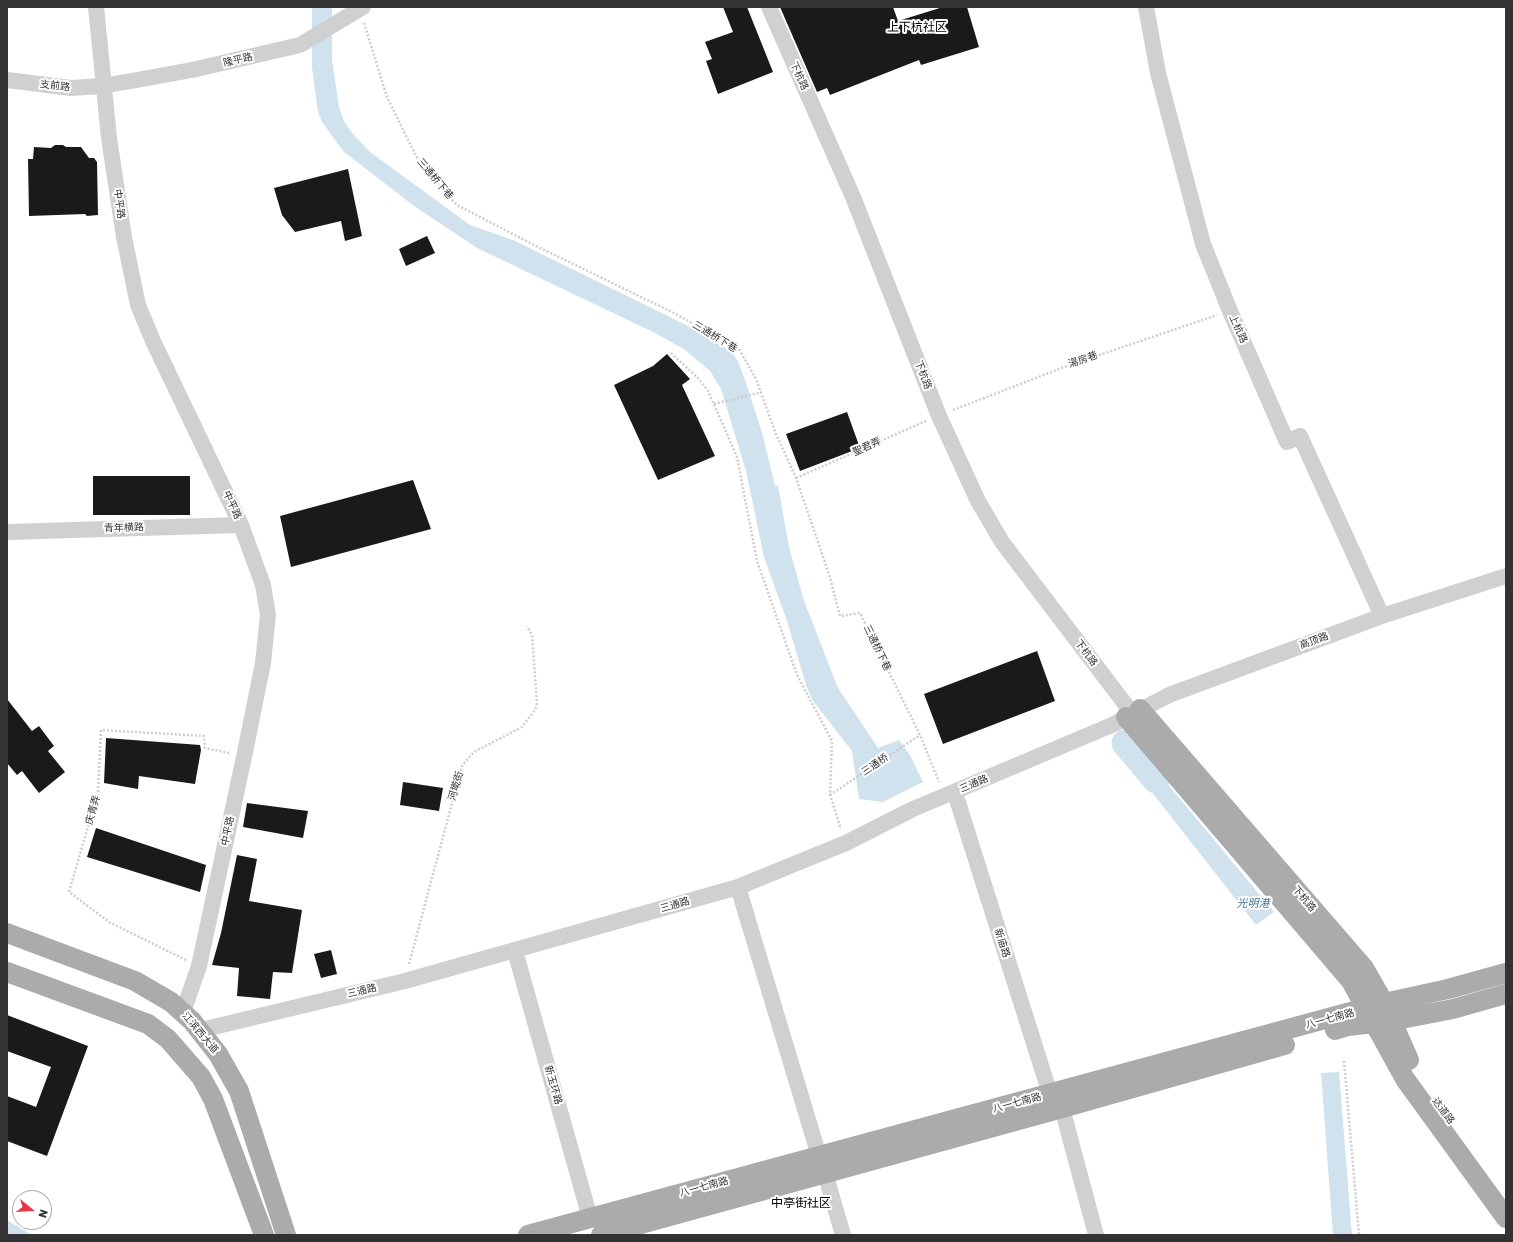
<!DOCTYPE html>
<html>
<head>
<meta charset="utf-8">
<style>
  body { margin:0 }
  #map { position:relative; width:1513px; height:1242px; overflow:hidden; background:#fff; font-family:Rubik,sans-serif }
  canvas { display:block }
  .frame { position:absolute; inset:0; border:8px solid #333; pointer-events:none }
  .north { position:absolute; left:12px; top:1190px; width:40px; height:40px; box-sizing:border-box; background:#fff; border:1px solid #adadad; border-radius:50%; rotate:108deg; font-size:11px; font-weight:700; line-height:16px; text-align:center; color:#333 }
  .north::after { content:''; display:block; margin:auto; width:14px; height:18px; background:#e63946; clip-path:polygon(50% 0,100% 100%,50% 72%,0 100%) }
</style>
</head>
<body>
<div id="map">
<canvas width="1513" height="1242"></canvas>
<div class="frame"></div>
<div class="north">N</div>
</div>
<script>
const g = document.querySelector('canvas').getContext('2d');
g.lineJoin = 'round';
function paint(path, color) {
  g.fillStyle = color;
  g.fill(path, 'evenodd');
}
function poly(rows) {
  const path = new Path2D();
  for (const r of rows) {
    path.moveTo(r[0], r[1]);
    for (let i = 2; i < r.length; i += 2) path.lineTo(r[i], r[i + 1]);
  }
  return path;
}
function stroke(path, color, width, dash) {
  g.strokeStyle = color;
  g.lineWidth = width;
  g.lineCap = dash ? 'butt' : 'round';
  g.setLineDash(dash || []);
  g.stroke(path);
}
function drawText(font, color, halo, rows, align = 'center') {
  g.font = font + ' Rubik,"Noto Sans SC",sans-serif';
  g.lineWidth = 4;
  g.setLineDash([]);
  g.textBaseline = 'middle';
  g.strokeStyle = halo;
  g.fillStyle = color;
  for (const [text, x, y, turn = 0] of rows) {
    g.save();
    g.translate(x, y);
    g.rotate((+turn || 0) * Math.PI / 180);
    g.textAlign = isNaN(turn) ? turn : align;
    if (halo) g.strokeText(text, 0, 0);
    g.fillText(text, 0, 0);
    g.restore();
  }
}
const water = poly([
  [312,7,332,7,332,60,339,107,344,121,352,133,370,152,470,225,513,240,684,324,724,347,732,353,738,361,747,386,763,436,775,486,778,486,789,547,804,601,838,688,878,748,899,740,910,755,923,782,883,802,859,799,852,751,813,701,806,685,787,621,764,557,746,471,721,389,710,371,684,349,653,332,477,248,414,206,343,151,322,122,318,112,312,68],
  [1137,747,1274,912,1256,925,1125,758],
  [1339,1072,1352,1235,1333,1235,1321,1073],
  [7,1220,32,1235,7,1235]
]);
const river = poly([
  [1125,743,1156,780]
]);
const building = poly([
  [723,7,747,7,773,72,718,94,706,61,712,59,705,42,733,32],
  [780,7,893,7,898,21,943,7,967,7,979,47,921,65,919,60,830,95,827,88,817,92],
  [55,145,63,145,66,147,81,147,89,158,94,158,97,162,98,215,87,216,85,214,29,216,28,159,33,159,34,147,51,148],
  [348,169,362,236,345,241,341,221,295,232,282,215,274,188],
  [427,236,435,253,406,266,399,249],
  [667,354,690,379,682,385,715,456,658,480,614,385,653,366],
  [847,412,860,448,800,471,786,434],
  [93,476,190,476,190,515,93,515],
  [413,480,431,529,291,567,280,516],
  [1037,651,1055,701,943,744,924,694],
  [7,699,32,731,39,726,54,746,48,751,65,772,39,793,22,771,17,775,7,763],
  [106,738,200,745,201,750,195,784,139,776,138,789,104,783],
  [403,782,443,788,439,811,400,805],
  [247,803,308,811,303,838,243,827],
  [96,828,206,865,200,892,87,857],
  [237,855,257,859,249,901,302,910,292,973,273,972,270,999,237,996,239,968,212,965,221,933],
  [331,950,337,974,321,978,314,954],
  [7,1015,88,1046,47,1156,7,1141,7,1096,36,1107,51,1067,7,1051]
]);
const path = poly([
  [364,23,387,97,416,156,445,193,457,205,534,245,674,313,739,349,756,379,776,434,796,478,829,574,840,616,860,613,920,735,939,782],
  [671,353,699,379,708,391,737,457,757,561,797,675,832,741,830,795,841,829],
  [714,404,762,392],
  [953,410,1067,366,1217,315],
  [796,478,926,421],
  [830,795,920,735],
  [186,960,109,922,69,892,98,792,101,730,204,736,205,748,229,753],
  [409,964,462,766,474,752,522,727,535,710,537,704,532,635,527,626],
  [1344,1061,1359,1235]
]);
const minor = poly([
  [96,7,109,138,124,237,138,305,153,341,241,525,263,585,268,615,263,663,244,757,199,966,183,1012],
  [769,7,853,197,939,416,978,501,1002,542,1132,713],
  [1146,7,1158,73,1203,244,1230,311,1287,442,1300,436,1382,616],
  [7,80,71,88,103,86,192,70,300,45,363,7],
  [7,532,241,525],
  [955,793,1050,1094],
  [738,887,819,1156],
  [515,951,590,1218],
  [201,1030,405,981,738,887,846,843,913,809,1112,725,1169,695,1382,616,1506,576],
  [1062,1108,1096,1235],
  [825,1173,843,1235]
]);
const major = poly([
  [1140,709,1364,968,1384,1003,1409,1060],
  [1126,717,1351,981,1405,1079,1506,1218],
  [7,933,135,981,171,1002,192,1021,218,1054,239,1091,286,1235],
  [7,972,148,1024,168,1039,201,1077,213,1099,264,1235],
  [1335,1030,1348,1026,1391,1021,1453,1009,1506,994],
  [528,1235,1384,1003,1448,989,1506,973],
  [601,1235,1062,1108,1285,1045]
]);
const streetNames = [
  ["隆平路",238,60,-13],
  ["下杭路",799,76,66],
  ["支前路",55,86,6],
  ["三通桥下巷",435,179,50],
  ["中平路",119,204,82],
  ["上杭路",1238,329,66],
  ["三通桥下巷",715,337,31],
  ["湯房巷",1083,360,-19],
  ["下杭路",923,375,69],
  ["聖君弄",867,447,-24],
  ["中平路",232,505,65],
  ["青年横路",124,528,-2],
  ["高顶路",1314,641,-20],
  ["三通桥下巷",877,648,64],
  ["下杭路",1086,653,53],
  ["三通桥",875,765,-34],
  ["三通路",974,784,-23],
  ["河墘街",456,786,-74],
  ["庆青弄",93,810,-74],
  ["中平路",228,831,-78],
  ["下杭路",1304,899,49],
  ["三通路",675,905,-16],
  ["新庙路",1002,943,72],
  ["三通路",362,991,-13],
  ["八一七南路",1330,1019,-15],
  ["江滨西大道",200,1033,50],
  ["新玉环路",553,1085,74],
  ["八一七南路",1017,1103,-15],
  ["达道路",1443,1111,53],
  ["八一七南路",704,1187,-15]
];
const waterNames = [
  ["光明港",1253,904]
];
const quarterNames = [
  ["上下杭社区",917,28],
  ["中亭街社区",801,1204]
];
paint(water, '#cfe2ee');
stroke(river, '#cfe2ee', 27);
paint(building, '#1a1a1a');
stroke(path, '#cdcdcd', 2.5, [2, 2]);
stroke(minor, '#d0d0d0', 16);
stroke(major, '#ababab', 20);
drawText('10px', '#333', '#fff', streetNames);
drawText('italic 11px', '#3f7597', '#fff', waterNames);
drawText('12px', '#000', '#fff', quarterNames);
</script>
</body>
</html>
